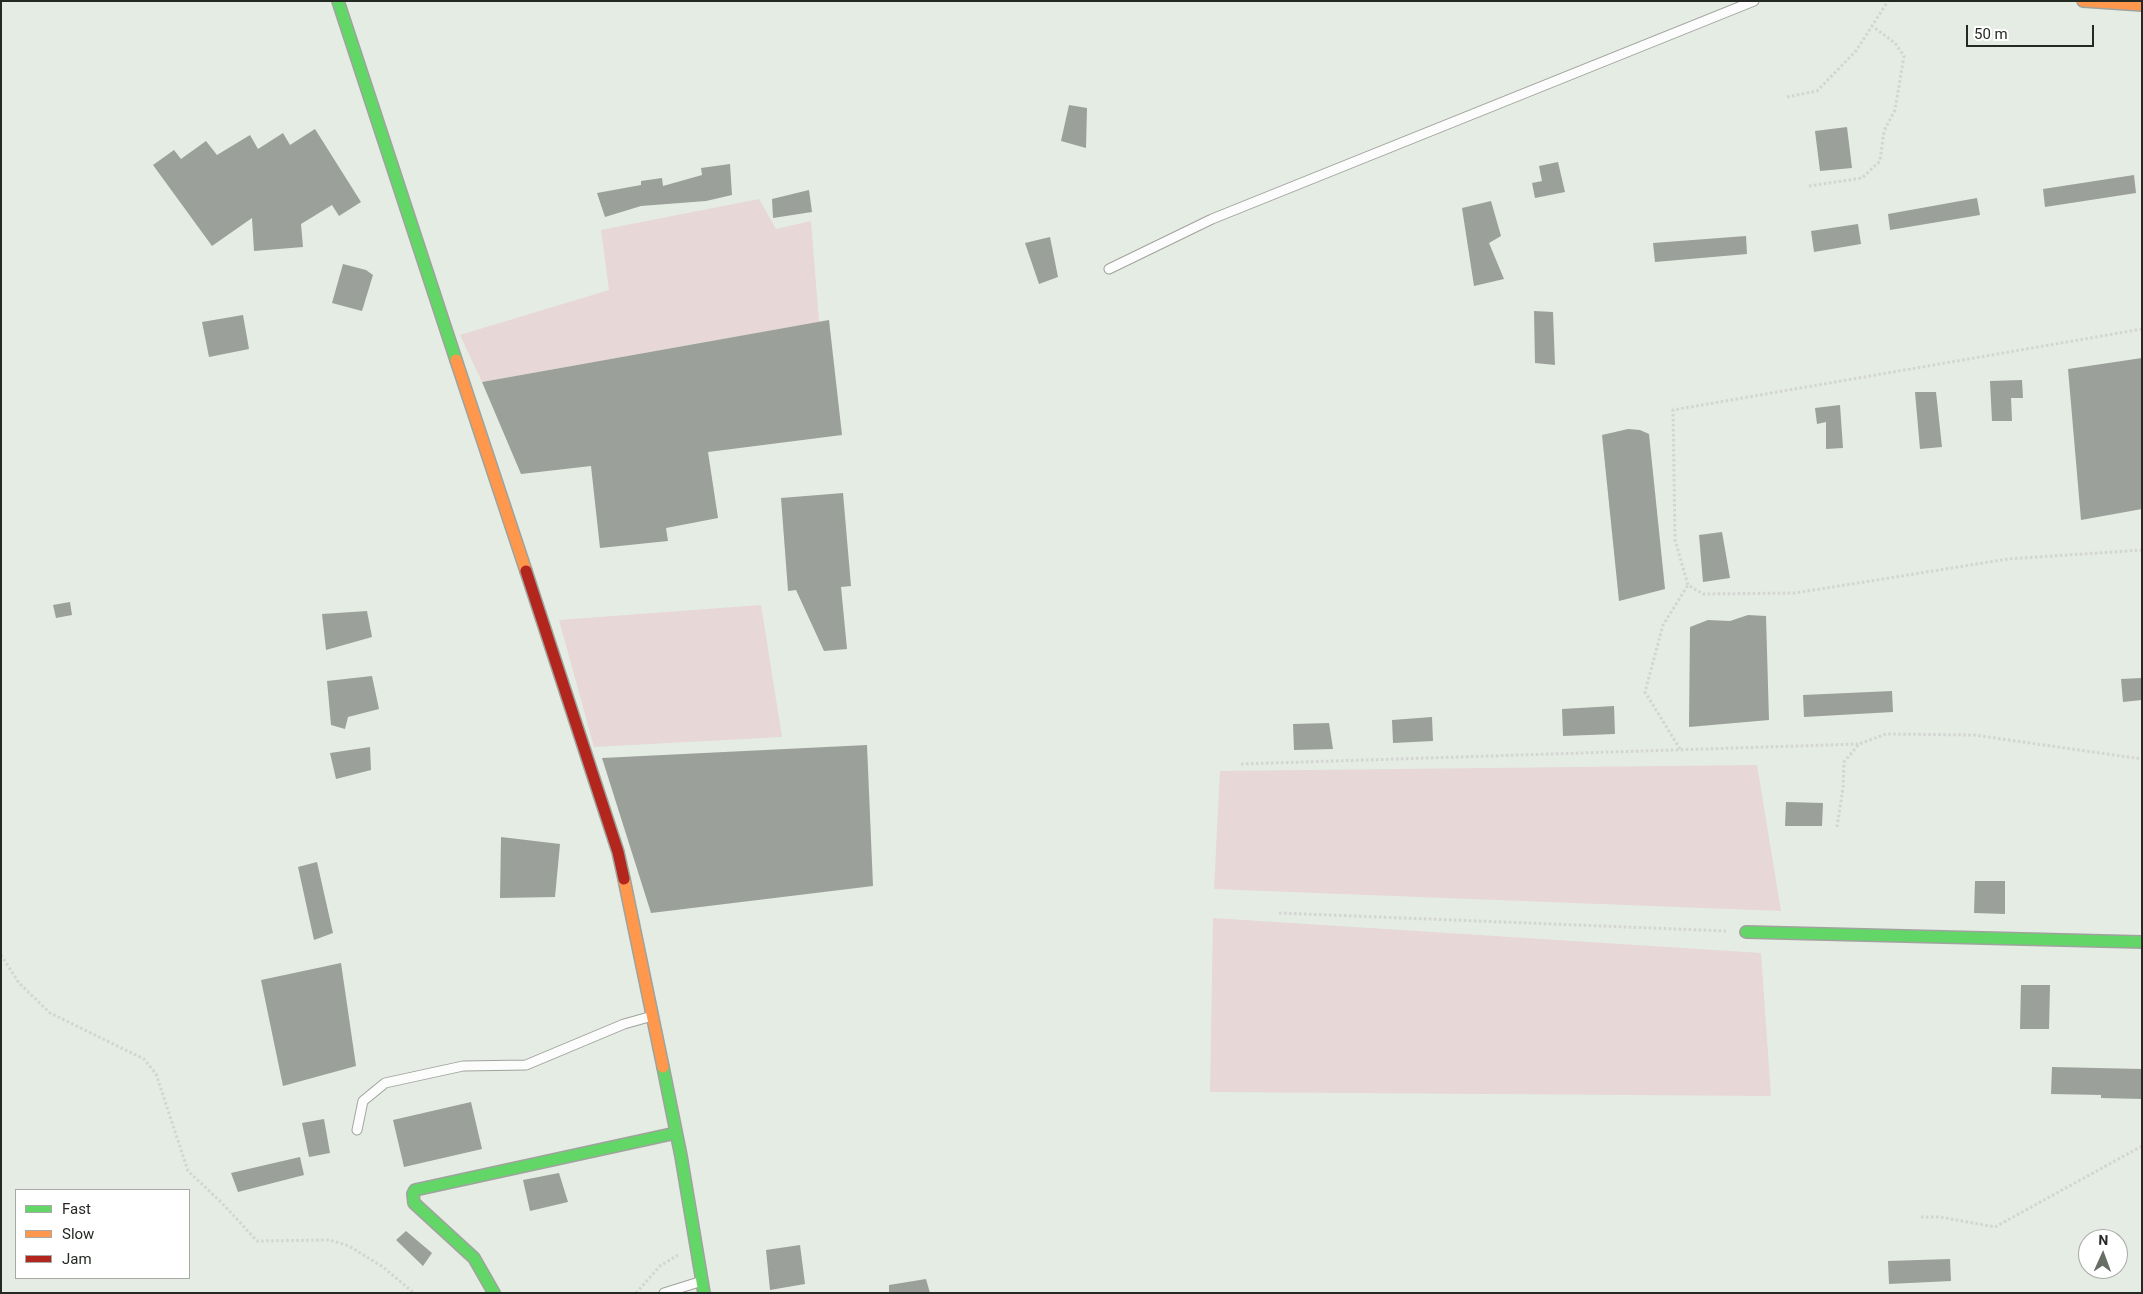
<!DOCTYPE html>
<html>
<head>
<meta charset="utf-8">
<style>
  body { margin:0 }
  #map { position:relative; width:2143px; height:1294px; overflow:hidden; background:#e5ece3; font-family:Roboto,sans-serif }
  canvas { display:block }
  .frame { position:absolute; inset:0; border:2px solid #252923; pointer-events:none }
  .legend { position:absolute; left:15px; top:1189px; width:175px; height:90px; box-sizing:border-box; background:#fff; border:1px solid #a8a9a7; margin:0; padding:6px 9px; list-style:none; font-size:15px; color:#252923 }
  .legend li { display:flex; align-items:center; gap:10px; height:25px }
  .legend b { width:25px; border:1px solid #a8a9a7 }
  .north { position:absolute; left:2078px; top:1229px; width:50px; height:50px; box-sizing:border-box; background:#fff; border:1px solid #a8a9a7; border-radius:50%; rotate:2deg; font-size:14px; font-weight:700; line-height:20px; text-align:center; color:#252923 }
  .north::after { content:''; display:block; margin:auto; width:18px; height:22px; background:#686d66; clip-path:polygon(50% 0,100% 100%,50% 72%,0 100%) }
  .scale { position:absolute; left:1966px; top:25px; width:128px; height:22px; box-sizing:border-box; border:2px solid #252923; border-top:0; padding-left:6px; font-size:15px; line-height:18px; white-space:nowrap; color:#252923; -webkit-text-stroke:4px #fff; paint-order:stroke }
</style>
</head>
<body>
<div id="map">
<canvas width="2143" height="1294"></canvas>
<div class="frame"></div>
<ul class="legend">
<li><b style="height:6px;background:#63d668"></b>Fast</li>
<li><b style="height:6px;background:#ff974d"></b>Slow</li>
<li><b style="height:6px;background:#b3261e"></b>Jam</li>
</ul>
<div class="north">N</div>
<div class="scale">50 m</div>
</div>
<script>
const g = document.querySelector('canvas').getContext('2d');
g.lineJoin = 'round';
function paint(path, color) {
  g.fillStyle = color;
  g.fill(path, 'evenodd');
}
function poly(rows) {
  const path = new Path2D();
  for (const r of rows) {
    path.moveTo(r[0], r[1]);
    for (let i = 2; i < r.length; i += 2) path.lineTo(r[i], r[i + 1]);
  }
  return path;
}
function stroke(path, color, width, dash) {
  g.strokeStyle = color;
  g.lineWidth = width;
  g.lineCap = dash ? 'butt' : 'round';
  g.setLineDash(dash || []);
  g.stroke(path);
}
const green = poly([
  [759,199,776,229,811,221,819,322,482,382,460,335,609,290,601,230],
  [761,605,782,737,594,747,559,620],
  [1757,765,1781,911,1214,889,1220,771],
  [1213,918,1761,953,1771,1096,1210,1092]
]);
const building = poly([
  [1069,105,1087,108,1086,148,1061,141],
  [1847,127,1852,168,1820,171,1815,131],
  [315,129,361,202,339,216,332,205,301,224,303,247,254,251,252,218,212,246,153,165,174,150,181,159,206,141,217,155,250,135,258,149,283,133,290,145],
  [1558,162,1565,192,1535,198,1532,183,1542,181,1539,166],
  [730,164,732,195,706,201,641,206,605,217,597,193,641,185,641,181,662,178,663,186,702,175,701,168],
  [2134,175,2136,193,2045,207,2043,189],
  [809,190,812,212,773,218,772,199],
  [1977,198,1980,215,1890,230,1888,214],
  [1491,201,1501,236,1489,243,1504,279,1474,286,1462,208],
  [1858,224,1861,244,1814,252,1811,231],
  [1746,236,1747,254,1655,262,1653,243],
  [1050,237,1058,277,1039,284,1025,243],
  [343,264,366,270,373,275,362,311,332,303],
  [1534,311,1553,312,1555,365,1535,363],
  [243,315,249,349,209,357,202,322],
  [829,320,842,435,708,452,718,518,666,528,668,541,600,548,591,466,521,474,482,382],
  [2142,358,2142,509,2081,520,2068,369],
  [2022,380,2023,398,2011,398,2012,421,1992,421,1990,381],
  [1915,392,1936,392,1942,447,1920,449],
  [1840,405,1843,448,1826,449,1826,422,1817,424,1815,408],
  [1628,429,1640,430,1649,434,1665,589,1619,601,1602,435],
  [843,493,851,586,841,587,847,649,824,651,796,590,788,591,781,498],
  [1722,532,1730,578,1703,582,1699,535],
  [70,602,72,615,56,618,53,605],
  [367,611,372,637,326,650,322,614],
  [1748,615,1766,616,1769,720,1689,727,1690,627,1708,620,1730,621],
  [372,676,379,709,348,717,345,729,331,725,327,681],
  [2142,678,2142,700,2123,702,2121,679],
  [1892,691,1893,712,1804,717,1803,695],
  [1614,706,1615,734,1563,736,1562,709],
  [1432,717,1433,741,1393,743,1392,720],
  [1329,723,1333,749,1294,750,1293,724],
  [867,745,873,886,651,913,602,758],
  [370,747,371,770,336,779,330,753],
  [1786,802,1823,803,1822,826,1785,826],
  [501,837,560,844,555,897,500,898],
  [317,862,333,933,314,940,298,867],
  [1975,881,2005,881,2005,914,1974,913],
  [341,963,356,1066,283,1086,261,980],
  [2021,985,2050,985,2049,1029,2020,1029],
  [2052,1067,2142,1069,2142,1099,2101,1098,2101,1095,2051,1094],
  [471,1102,482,1149,404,1167,393,1120],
  [324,1119,330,1153,309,1157,302,1123],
  [300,1157,304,1175,238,1192,231,1173],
  [559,1173,568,1202,530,1211,523,1180],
  [406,1231,432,1253,423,1266,396,1240],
  [800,1245,805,1284,770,1290,766,1250],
  [1950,1259,1951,1281,1889,1284,1888,1261],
  [926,1279,930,1293,889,1293,889,1285]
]);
const path = poly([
  [1787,97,1817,91,1856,51,1888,1],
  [1809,186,1862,178,1880,161,1884,131,1895,110,1904,56,1895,43,1872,26],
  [2142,329,1673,410,1675,540,1688,585,1703,594,1795,593,2008,559,2142,550],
  [1680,749,1645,692,1663,625,1688,585],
  [1241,764,1859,744],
  [1837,827,1843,788,1844,762,1859,744,1886,734,1974,735,2142,759],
  [1279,913,1726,931],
  [1,955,19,983,50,1013,144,1059,156,1074,188,1171,222,1203,257,1241,330,1240,349,1246,383,1267,414,1293],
  [1921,1217,1940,1217,1995,1227,2142,1146],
  [636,1293,660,1266,678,1255]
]);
const lane = poly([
  [1109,269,1212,219,1754,1],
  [357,1130,363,1101,385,1083,463,1066,526,1065,624,1024,649,1017],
  [664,1293,699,1282]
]);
const fast = poly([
  [338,1,456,360],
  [1746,932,2142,942],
  [663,1067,681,1156,704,1293],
  [494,1293,474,1258,414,1203,413,1194,415,1190,676,1133]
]);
const slow = poly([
  [2083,1,2142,5],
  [456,360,526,571],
  [624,879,663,1067]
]);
const jam = poly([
  [526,571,618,852,624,879]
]);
paint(green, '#e7d7d7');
paint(building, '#9ba09a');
stroke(lane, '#9fa39d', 11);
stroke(fast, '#9fa39d', 14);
stroke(slow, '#9fa39d', 14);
stroke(jam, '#9fa39d', 14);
stroke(path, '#d3d5d3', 3, [2.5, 2.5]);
stroke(lane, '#fbfcfb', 9);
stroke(fast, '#63d668', 11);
stroke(slow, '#ff974d', 11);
stroke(jam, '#b3261e', 11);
</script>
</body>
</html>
